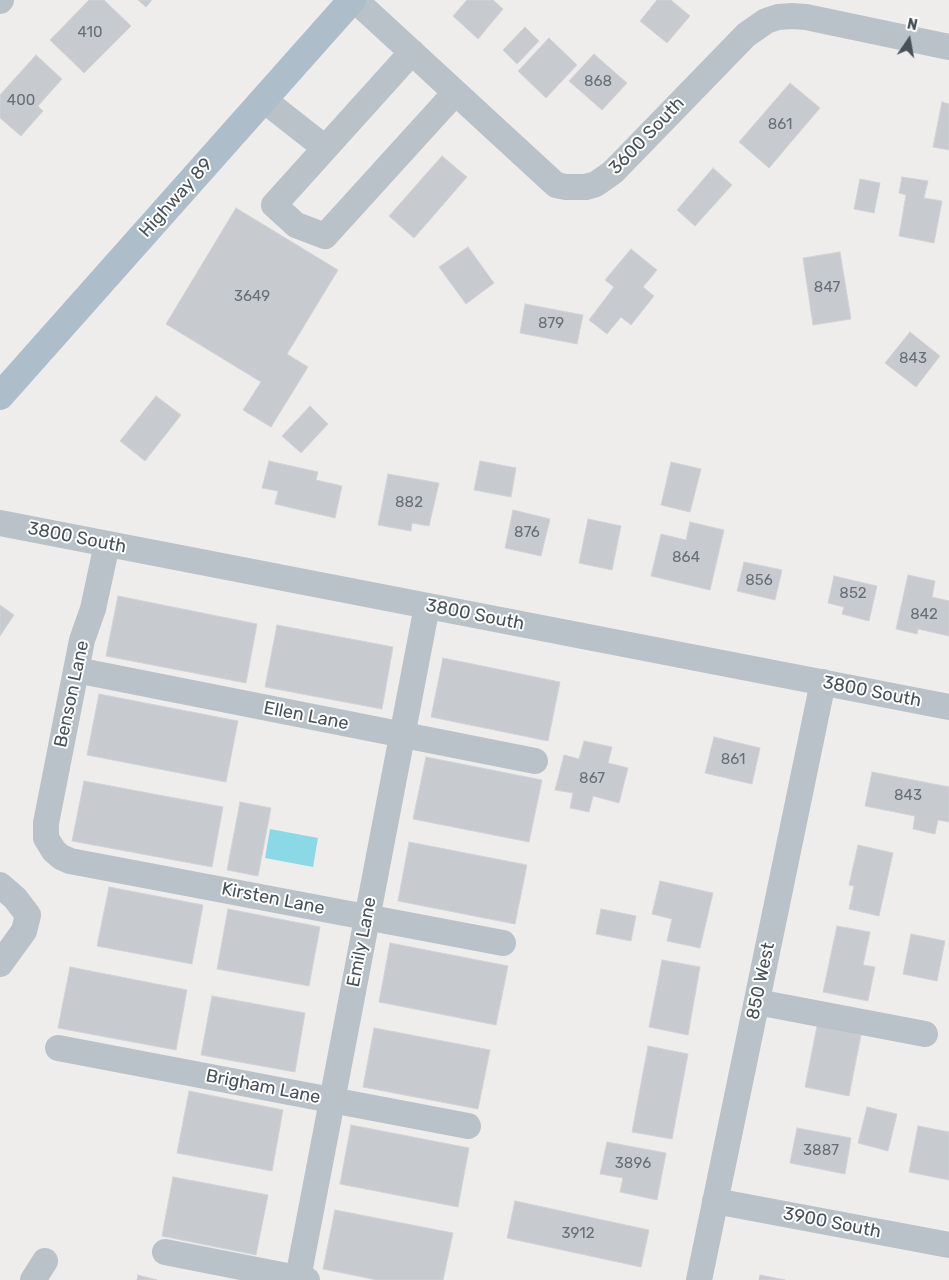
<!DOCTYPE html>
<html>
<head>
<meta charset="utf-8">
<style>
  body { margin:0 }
  #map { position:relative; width:949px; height:1280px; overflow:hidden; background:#efecec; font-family:Rubik,sans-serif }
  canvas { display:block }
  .north { position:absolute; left:884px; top:15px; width:50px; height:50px; -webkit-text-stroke:4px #fff; paint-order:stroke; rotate:12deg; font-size:14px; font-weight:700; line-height:20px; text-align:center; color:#465158 }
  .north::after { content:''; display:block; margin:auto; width:18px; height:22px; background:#465158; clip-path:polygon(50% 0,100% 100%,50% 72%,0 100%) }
</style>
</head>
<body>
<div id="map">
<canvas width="949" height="1280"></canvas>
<div class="north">N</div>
</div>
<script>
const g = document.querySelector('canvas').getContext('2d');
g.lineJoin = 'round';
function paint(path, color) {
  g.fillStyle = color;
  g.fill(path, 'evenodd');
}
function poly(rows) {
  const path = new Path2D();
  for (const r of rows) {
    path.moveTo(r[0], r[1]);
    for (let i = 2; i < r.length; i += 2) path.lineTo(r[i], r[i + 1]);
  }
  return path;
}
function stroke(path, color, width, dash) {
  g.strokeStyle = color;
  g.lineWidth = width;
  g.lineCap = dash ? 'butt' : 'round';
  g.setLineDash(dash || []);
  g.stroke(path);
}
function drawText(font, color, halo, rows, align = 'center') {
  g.font = font + ' Rubik,sans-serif';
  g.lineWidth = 4;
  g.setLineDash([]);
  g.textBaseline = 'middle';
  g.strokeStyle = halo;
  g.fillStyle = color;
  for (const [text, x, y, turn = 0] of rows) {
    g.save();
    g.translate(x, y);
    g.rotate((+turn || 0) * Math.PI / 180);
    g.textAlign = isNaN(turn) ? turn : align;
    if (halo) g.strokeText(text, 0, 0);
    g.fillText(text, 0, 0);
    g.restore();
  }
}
const water = poly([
  [270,829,318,838,313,867,265,858]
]);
const building = poly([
  [89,0,104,0,131,26,84,73,50,40,89,0],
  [138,0,152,0,146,7,138,0],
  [467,0,493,0,503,9,478,39,453,16,467,0],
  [657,0,671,0,690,16,667,43,640,21,657,0],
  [525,27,539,41,517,64,503,50,525,27],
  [549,38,577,65,546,98,518,71,549,38],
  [594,54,627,83,602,110,569,81,594,54],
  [36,55,62,79,38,106,43,111,21,136,0,118,0,95,36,55],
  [790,83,820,108,769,168,739,142,790,83],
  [942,102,949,104,949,150,933,147,942,102],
  [442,156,467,177,414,238,389,216,442,156],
  [713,168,732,185,695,226,677,210,713,168],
  [902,177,928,181,924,198,942,201,934,243,899,236,906,195,899,193,902,177],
  [860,179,880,183,874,213,854,209,860,179],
  [236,208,338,270,287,354,308,367,271,427,243,410,261,382,166,324,236,208],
  [468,247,494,283,466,304,439,267,468,247],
  [631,249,657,270,643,287,654,296,631,325,621,317,607,334,589,320,614,287,605,280,631,249],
  [840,252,851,319,813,325,803,258,840,252],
  [525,304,583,315,577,344,520,333,525,304],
  [910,332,940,356,916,387,885,363,910,332],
  [156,396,181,415,145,461,120,441,156,396],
  [310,406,328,424,301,453,282,436,310,406],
  [269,461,318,472,316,480,342,486,335,518,275,504,278,491,262,488,269,461],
  [480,461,516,468,511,497,474,490,480,461],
  [671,462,701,469,690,512,661,505,671,462],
  [388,474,439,483,429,526,412,523,411,531,378,525,388,474],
  [513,510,550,519,541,556,505,548,513,510],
  [588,519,621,526,612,570,579,563,588,519],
  [690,522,724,530,710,590,651,576,661,534,686,540,690,522],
  [744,562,782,570,775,600,737,591,744,562],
  [908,575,935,581,932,597,949,601,949,636,918,629,917,634,896,629,908,575],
  [834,576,877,586,869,621,842,614,844,607,828,603,834,576],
  [118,596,257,624,246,683,106,656,118,596],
  [0,605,14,615,0,636,0,605],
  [277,625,393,647,382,709,265,687,277,625],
  [443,658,560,682,548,741,431,717,443,658],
  [99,694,238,721,226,782,87,755,99,694],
  [714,737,760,748,752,784,705,773,714,737],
  [584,741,612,747,608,763,628,768,619,803,593,796,589,812,570,808,573,793,555,790,564,755,579,759,584,741],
  [426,757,542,780,529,842,413,819,426,757],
  [872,772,949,787,949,822,938,820,935,834,913,829,915,816,865,806,872,772],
  [84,781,223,807,212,867,72,841,84,781],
  [240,802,271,808,258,876,227,870,240,802],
  [409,842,527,865,515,924,398,901,409,842],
  [858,845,893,853,879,916,849,909,854,886,849,885,858,845],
  [660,881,713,893,700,948,667,941,672,919,652,914,660,881],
  [109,887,203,905,192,964,97,946,109,887],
  [228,909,320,927,309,986,217,969,228,909],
  [601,909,636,916,631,941,596,934,601,909],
  [837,926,870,932,863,965,875,967,868,1001,823,992,837,926],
  [911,934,945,941,937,981,903,974,911,934],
  [390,943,508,966,496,1025,379,1002,390,943],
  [662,960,700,967,688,1035,649,1027,662,960],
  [70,967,187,990,176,1050,58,1028,70,967],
  [212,996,305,1013,295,1072,201,1055,212,996],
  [817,1026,861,1035,849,1096,805,1087,817,1026],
  [374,1028,490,1050,478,1109,363,1087,374,1028],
  [648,1046,688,1054,672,1139,632,1132,648,1046],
  [189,1091,283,1110,272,1171,177,1153,189,1091],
  [867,1107,897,1114,888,1151,858,1143,867,1107],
  [351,1125,469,1148,458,1207,340,1184,351,1125],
  [918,1126,949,1132,949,1180,909,1172,918,1126],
  [797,1128,851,1138,845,1174,790,1163,797,1128],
  [607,1142,666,1153,657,1200,620,1192,623,1178,600,1174,607,1142],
  [173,1177,268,1195,256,1255,162,1236,173,1177],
  [515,1201,649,1230,641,1267,507,1238,515,1201],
  [335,1210,453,1233,443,1280,377,1280,323,1269,335,1210],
  [138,1275,157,1280,137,1280,138,1275],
  [760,1275,785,1280,759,1280,760,1275]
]);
const minor = poly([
  [355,0,556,185,566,187,586,187,596,184,613,172,746,35,766,21,778,17,792,16,806,17,949,47],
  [0,1,1,0],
  [412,52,274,205,296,225,325,236,455,93],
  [264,100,325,148],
  [0,523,949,707],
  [107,544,93,609,82,640,46,823,46,838,54,851,61,857,70,861,503,943],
  [76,670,535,761],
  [0,885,15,898,28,915,24,931,0,964],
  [757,1002,925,1034],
  [58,1048,468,1126],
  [715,1201,949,1245],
  [165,1252,307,1280],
  [298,1278,427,606],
  [33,1280,45,1261],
  [699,1280,823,682]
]);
const major = poly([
  [0,396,352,0]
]);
const numberNames = [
  ["410",90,33],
  ["868",598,82],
  ["400",21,101],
  ["861",780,125],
  ["847",827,288],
  ["3649",252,297],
  ["879",551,324],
  ["843",913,359],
  ["882",409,503],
  ["876",527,533],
  ["864",686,558],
  ["856",759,581],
  ["852",853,594],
  ["842",924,615],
  ["861",733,760],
  ["867",592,779],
  ["843",908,796],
  ["3887",821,1151],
  ["3896",633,1164],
  ["3912",578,1234]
];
const streetNames = [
  ["3600 South",647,136,-46],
  ["Highway 89",176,198,-48],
  ["3800 South",77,538,11],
  ["3800 South",475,615,11],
  ["3800 South",872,692,11],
  ["Benson Lane",72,694,-78],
  ["Ellen Lane",306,716,11],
  ["Kirsten Lane",273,899,11],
  ["Emily Lane",362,942,-79],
  ["850 West",761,981,-78],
  ["Brigham Lane",263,1087,11],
  ["3900 South",832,1223,11]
];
paint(water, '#8bd9e6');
paint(building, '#c7cacf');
stroke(building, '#d0d3d8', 1);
stroke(minor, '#b8c2c8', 26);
stroke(major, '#adbeca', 28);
drawText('15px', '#666f76', null, numberNames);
drawText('18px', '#465158', '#fff', streetNames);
</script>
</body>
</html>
